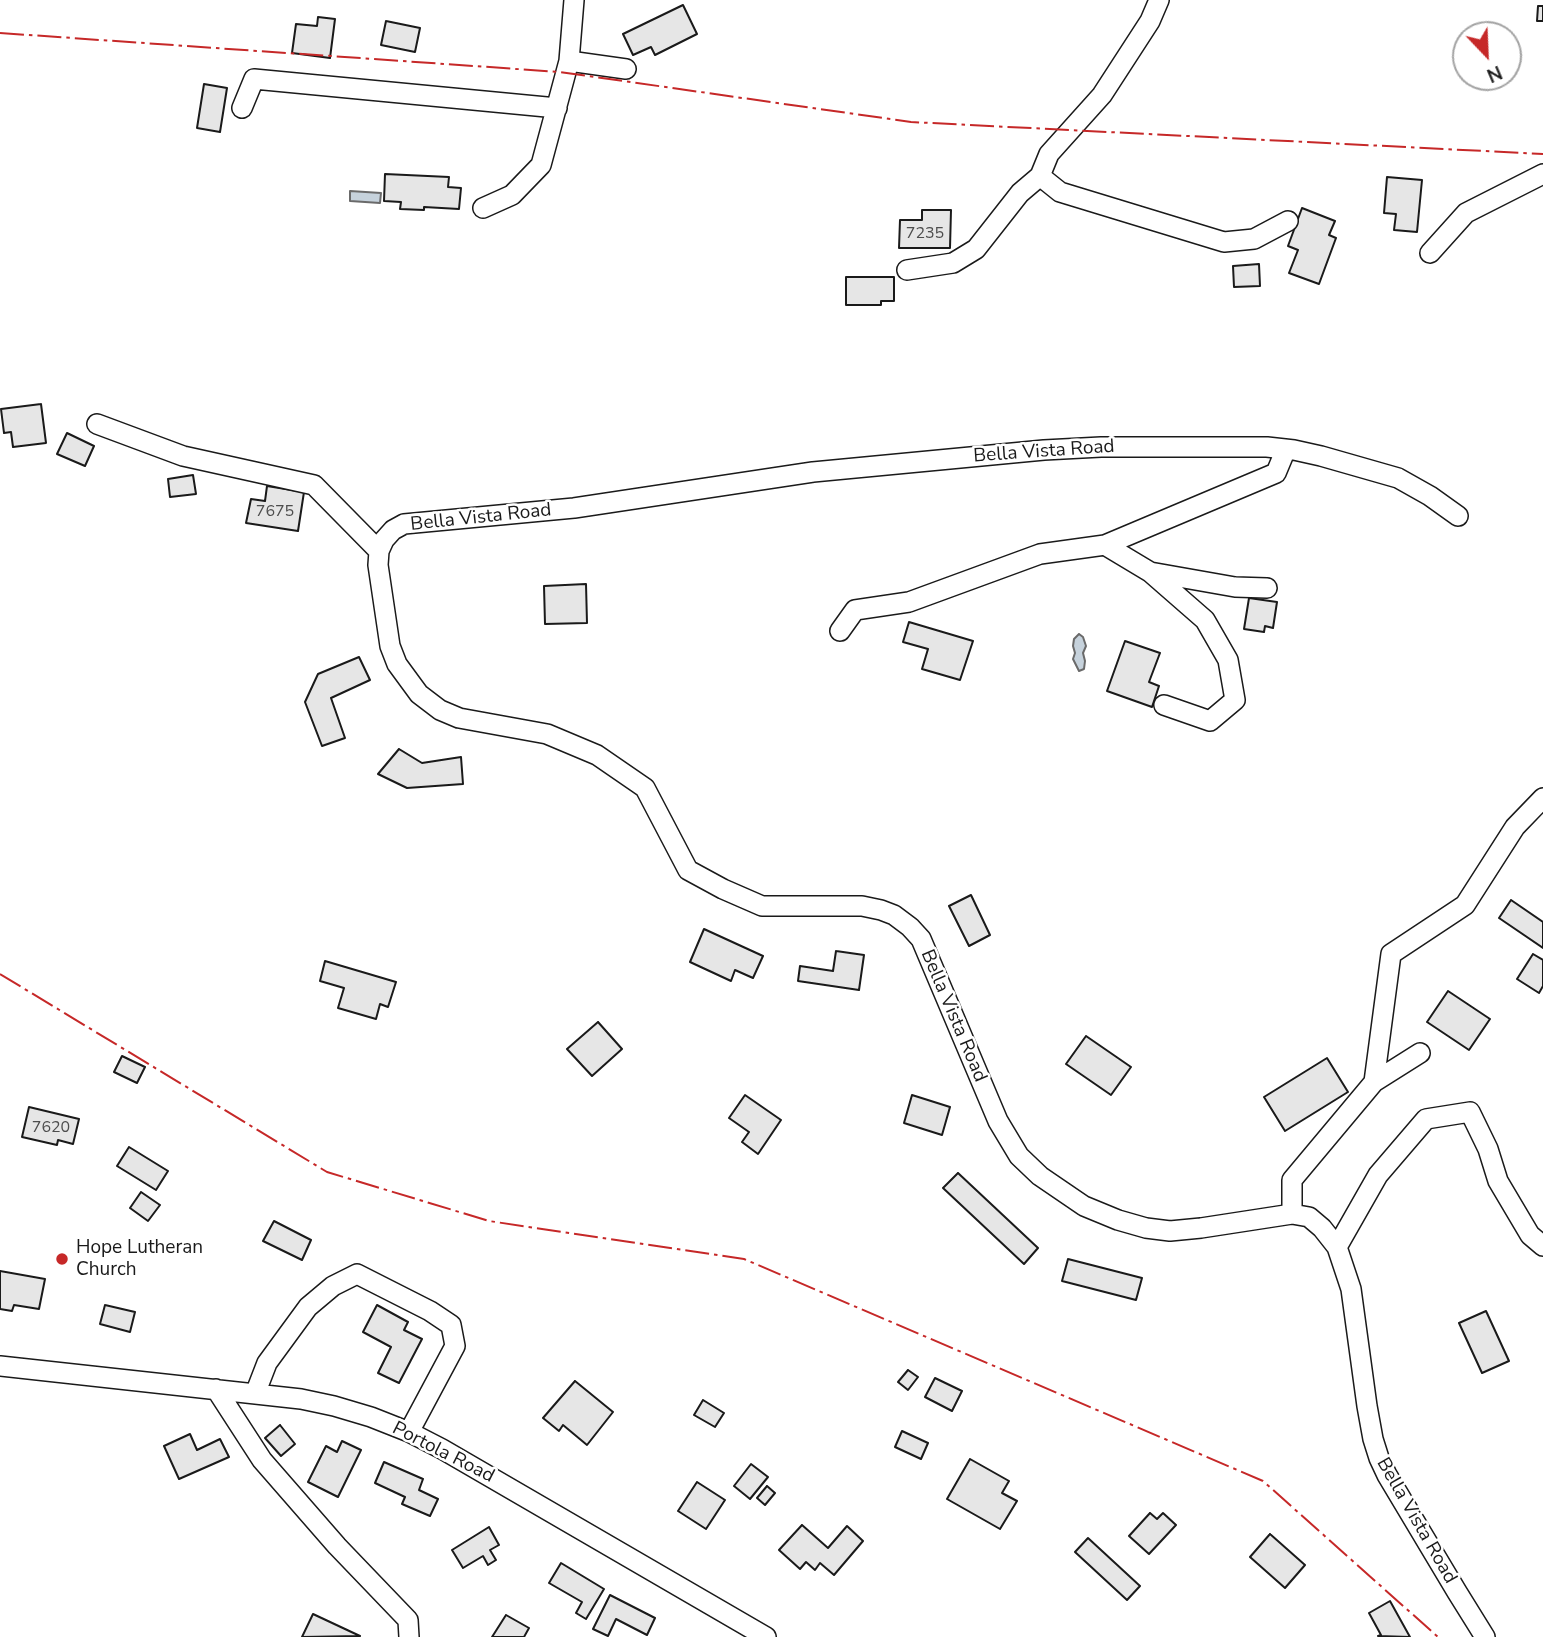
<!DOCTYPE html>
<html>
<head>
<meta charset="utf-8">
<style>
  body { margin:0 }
  #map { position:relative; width:1543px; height:1637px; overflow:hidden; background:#fff; font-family:"Nunito Sans",sans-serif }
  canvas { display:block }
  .north { position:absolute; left:1452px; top:21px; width:70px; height:70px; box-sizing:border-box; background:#fff; border:2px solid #a3a3a3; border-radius:50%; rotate:157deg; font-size:19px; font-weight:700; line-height:28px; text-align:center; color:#1a1a1a }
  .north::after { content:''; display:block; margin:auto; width:24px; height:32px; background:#c62828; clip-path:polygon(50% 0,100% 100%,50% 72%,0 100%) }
</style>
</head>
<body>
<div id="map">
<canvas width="1543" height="1637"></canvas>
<div class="north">N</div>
</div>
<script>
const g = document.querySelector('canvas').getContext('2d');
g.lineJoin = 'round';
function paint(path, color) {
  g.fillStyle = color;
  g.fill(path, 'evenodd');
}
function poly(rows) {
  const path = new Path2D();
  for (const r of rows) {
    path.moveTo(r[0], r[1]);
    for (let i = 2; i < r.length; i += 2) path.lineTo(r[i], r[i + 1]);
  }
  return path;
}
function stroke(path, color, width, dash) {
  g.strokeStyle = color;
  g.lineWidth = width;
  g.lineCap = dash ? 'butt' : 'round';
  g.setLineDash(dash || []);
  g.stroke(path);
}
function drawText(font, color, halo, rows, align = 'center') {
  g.font = font + ' "Nunito Sans",sans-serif';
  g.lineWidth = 5;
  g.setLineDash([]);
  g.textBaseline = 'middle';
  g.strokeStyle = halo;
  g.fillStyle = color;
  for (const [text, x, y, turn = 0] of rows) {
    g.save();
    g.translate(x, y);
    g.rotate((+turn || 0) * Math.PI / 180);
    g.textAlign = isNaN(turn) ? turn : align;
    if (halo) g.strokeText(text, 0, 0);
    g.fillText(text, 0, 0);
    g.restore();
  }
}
const water = poly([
  [350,191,381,193,380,203,350,201,350,191],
  [1079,634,1083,637,1086,646,1083,653,1085,661,1084,669,1079,671,1073,659,1075,653,1073,646,1074,639,1079,634]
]);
const building = poly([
  [683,5,697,34,655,55,651,47,633,55,623,34,683,5],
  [1538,6,1543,6,1543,21,1537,21,1538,6],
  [318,17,335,19,330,58,292,53,296,24,317,26,318,17],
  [386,21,420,28,415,52,381,45,386,21],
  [204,84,227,88,220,132,197,128,204,84],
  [385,174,449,177,448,187,461,188,459,209,424,207,424,210,400,209,401,202,384,201,385,174],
  [1387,177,1422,180,1417,232,1394,230,1396,214,1384,213,1387,177],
  [1302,208,1335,221,1329,235,1336,238,1319,284,1289,273,1298,250,1288,246,1302,208],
  [922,210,951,210,950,248,899,248,900,220,922,220,922,210],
  [1259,264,1260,286,1234,287,1233,266,1259,264],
  [846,277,894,277,894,301,881,301,881,305,846,305,846,277],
  [41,404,46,443,13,447,11,432,4,433,1,409,41,404],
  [67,433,94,446,85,466,57,454,67,433],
  [193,475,196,494,170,497,168,479,193,475],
  [267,486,304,492,298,531,246,523,251,499,265,501,267,486],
  [586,584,587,623,545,624,544,586,586,584],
  [1249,598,1277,602,1273,628,1265,626,1264,632,1244,629,1249,598],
  [909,622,973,641,960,680,922,669,928,649,903,642,909,622],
  [1125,641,1160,653,1149,682,1159,686,1152,707,1107,691,1125,641],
  [359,657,370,680,331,698,345,738,322,746,305,702,318,674,359,657],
  [399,749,422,763,461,757,463,784,407,788,378,774,399,749],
  [971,895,990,935,969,946,949,906,971,895],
  [1511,900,1543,922,1543,948,1499,918,1511,900],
  [704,929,763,956,753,978,735,970,731,981,690,962,704,929],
  [836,951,864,955,859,990,798,981,800,966,833,971,836,951],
  [1533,954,1543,960,1543,986,1539,993,1517,979,1533,954],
  [325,961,396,982,388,1007,380,1004,376,1019,338,1008,344,988,320,981,325,961],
  [1448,991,1490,1019,1469,1050,1427,1022,1448,991],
  [598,1022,622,1049,592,1076,567,1049,598,1022],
  [1086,1036,1131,1067,1111,1095,1066,1064,1086,1036],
  [122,1056,145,1067,137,1083,114,1072,122,1056],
  [1327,1058,1348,1092,1285,1131,1264,1097,1327,1058],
  [745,1095,781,1120,758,1154,742,1142,749,1132,729,1118,745,1095],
  [912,1095,950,1107,942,1135,904,1123,912,1095],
  [29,1107,79,1119,73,1144,58,1140,57,1145,22,1137,29,1107],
  [129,1147,168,1171,156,1190,117,1166,129,1147],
  [958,1173,1038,1248,1024,1264,943,1188,958,1173],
  [141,1192,160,1205,148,1221,130,1208,141,1192],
  [274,1221,311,1240,302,1260,263,1241,274,1221],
  [1068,1259,1142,1278,1136,1300,1062,1281,1068,1259],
  [0,1271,45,1279,39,1309,14,1305,12,1311,0,1309,0,1271],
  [105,1305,135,1312,130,1332,100,1324,105,1305],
  [377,1305,408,1322,404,1330,422,1339,399,1383,378,1373,391,1347,363,1332,377,1305],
  [1486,1311,1509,1361,1482,1373,1459,1323,1486,1311],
  [908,1370,918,1377,908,1390,898,1382,908,1370],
  [935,1378,962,1391,952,1411,925,1397,935,1378],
  [575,1381,613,1412,587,1445,563,1425,559,1431,543,1418,575,1381],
  [703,1400,724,1413,715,1427,694,1415,703,1400],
  [280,1425,295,1444,281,1456,265,1438,280,1425],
  [902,1431,928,1443,921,1459,895,1447,902,1431],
  [190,1434,197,1450,220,1439,229,1457,179,1479,164,1446,190,1434],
  [342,1441,361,1450,338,1497,308,1482,326,1446,337,1452,342,1441],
  [970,1459,1009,1481,1002,1493,1017,1501,1000,1529,947,1499,970,1459],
  [384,1462,423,1479,419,1490,438,1499,430,1516,402,1504,405,1497,375,1483,384,1462],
  [751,1464,768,1477,750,1499,734,1486,751,1464],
  [697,1482,725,1500,706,1529,678,1511,697,1482],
  [767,1486,775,1493,765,1505,757,1498,767,1486],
  [1150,1513,1157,1519,1163,1513,1176,1525,1149,1554,1129,1536,1150,1513],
  [802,1525,828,1548,847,1526,863,1541,834,1575,820,1563,815,1570,806,1562,800,1569,779,1550,802,1525],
  [489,1527,499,1545,490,1550,496,1560,488,1565,483,1556,463,1568,452,1550,489,1527],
  [1270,1534,1305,1565,1285,1588,1250,1557,1270,1534],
  [1088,1538,1140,1586,1127,1600,1075,1552,1088,1538],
  [561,1563,604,1589,586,1619,576,1613,582,1602,549,1583,561,1563],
  [610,1595,655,1618,647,1635,616,1619,608,1636,593,1629,610,1595],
  [1390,1601,1410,1637,1378,1636,1381,1635,1369,1613,1390,1601],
  [313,1614,360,1636,302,1637,313,1614],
  [506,1615,529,1628,524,1637,492,1637,506,1615]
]);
const minor = poly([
  [569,61,626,69],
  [242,108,254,79,557,108],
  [1040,176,1060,192,1224,242,1254,239,1288,221],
  [483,208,512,195,541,165,569,61,574,0],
  [1430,253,1466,213,1543,174],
  [907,270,953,263,976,249,1020,193,1040,176,1049,154,1102,95,1150,21,1159,0],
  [97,424,183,456,314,485,379,551],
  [1458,516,1430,496,1398,478,1321,456,1294,450,1267,447,1101,447,1044,450,813,472,574,508,404,524,393,530,384,540,379,551,378,565,390,646,397,664,419,694,440,710,459,718,547,734,597,755,645,788,688,870,723,889,762,906,862,906,881,910,894,915,910,927,921,939,998,1121,1019,1156,1040,1176,1084,1206,1118,1220,1146,1228,1170,1231,1201,1228,1292,1214,1309,1217,1322,1228,1337,1247,1351,1289,1367,1406,1373,1439,1379,1458,1387,1475,1457,1592,1485,1637],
  [1105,545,1150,572,1235,587,1267,588],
  [1150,572,1205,620,1228,660,1235,700,1210,721,1164,705],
  [840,631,855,610,909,602,1040,554,1105,545,1276,473,1286,449],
  [1374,1082,1391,954,1465,905,1515,827,1543,798],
  [1292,1214,1292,1180,1374,1082,1420,1053],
  [1337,1247,1378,1175,1426,1119,1470,1112,1488,1149,1498,1181,1530,1235,1543,1246],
  [0,1366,301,1399,334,1406,371,1417,409,1432,442,1449,766,1637],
  [216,1389,262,1460,337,1546,408,1620,409,1637],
  [255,1394,267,1363,308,1307,333,1286,357,1274,430,1311,451,1325,455,1346,409,1432]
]);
const power = poly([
  [0,33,560,72,911,122,1543,154],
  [0,974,327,1172,489,1221,744,1259,1263,1481,1438,1637]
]);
const markers = [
  [62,1259,7,"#c62828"]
];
const numberNames = [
  ["7235",925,234],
  ["7675",275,512],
  ["7620",51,1128]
];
const streetNames = [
  ["Bella Vista Road",1044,452,-4],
  ["Bella Vista Road",481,518,-6],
  ["Bella Vista Road",953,1016,67],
  ["Portola Road",443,1453,27],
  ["Bella Vista Road",1416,1521,60]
];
const poiNames = [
  ["Hope Lutheran",76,1248],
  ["Church",76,1270]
];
paint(water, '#c6d2dc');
stroke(water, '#6a6a6a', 2);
paint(building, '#e6e6e6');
stroke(building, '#1a1a1a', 2);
stroke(minor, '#1a1a1a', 22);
stroke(minor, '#fff', 19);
stroke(power, '#c62828', 2, [24, 5, 3.5, 5]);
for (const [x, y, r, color] of markers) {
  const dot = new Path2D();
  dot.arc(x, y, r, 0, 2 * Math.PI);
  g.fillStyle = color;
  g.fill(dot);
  stroke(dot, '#fff', 2.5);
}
drawText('16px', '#4d4d4d', null, numberNames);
drawText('19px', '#1a1a1a', '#fff', streetNames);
drawText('19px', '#1a1a1a', '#fff', poiNames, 'left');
</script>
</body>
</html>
